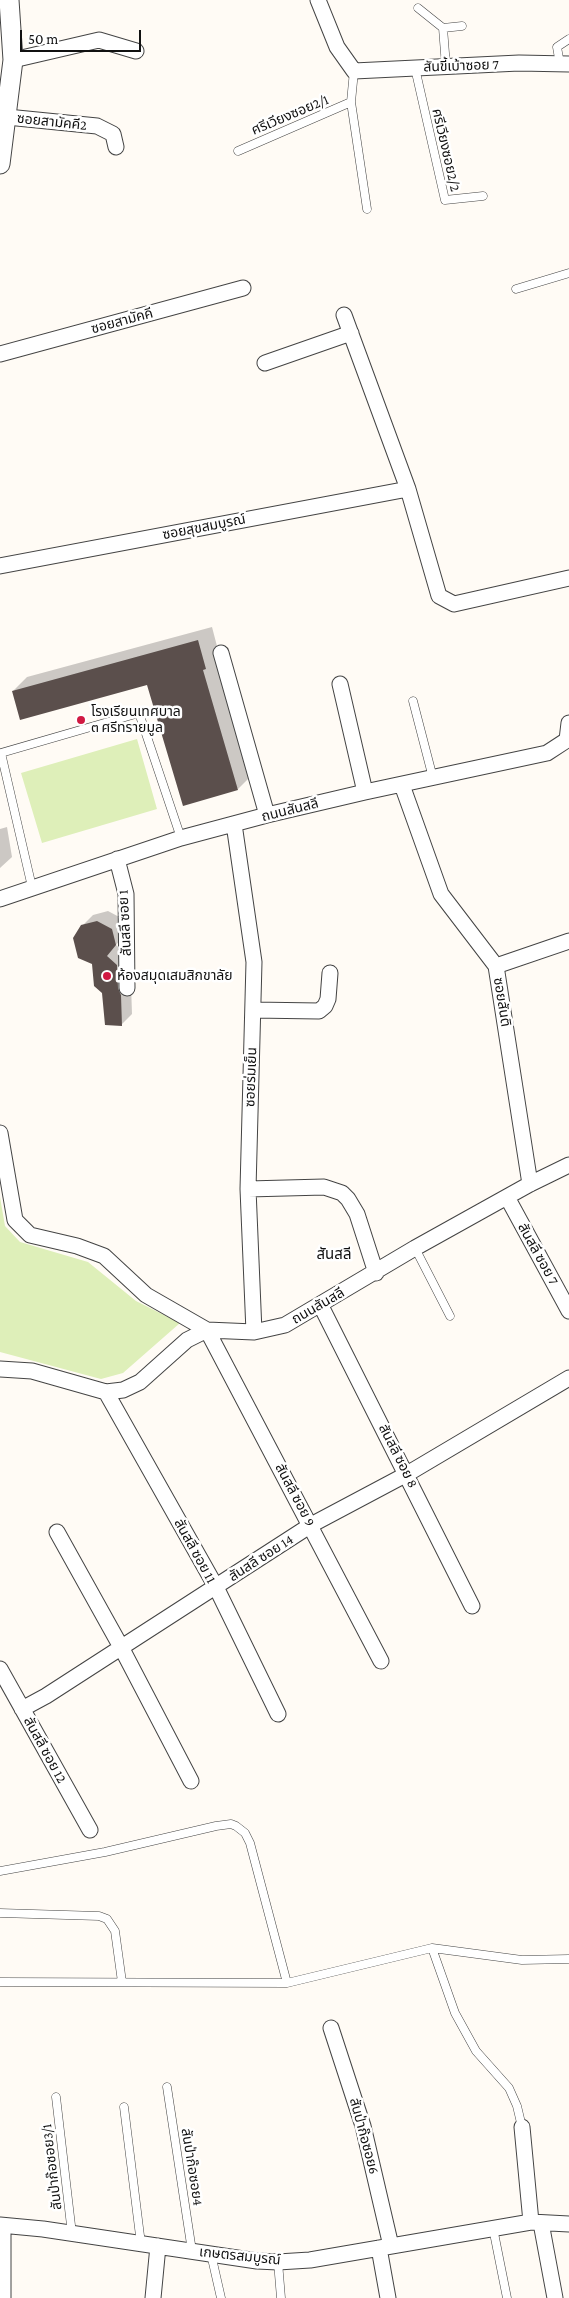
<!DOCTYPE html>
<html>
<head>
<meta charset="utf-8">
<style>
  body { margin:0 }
  #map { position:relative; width:569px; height:2298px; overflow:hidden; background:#fffbf5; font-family:"Crimson Pro",serif }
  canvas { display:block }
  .scale { position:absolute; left:20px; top:30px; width:121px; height:22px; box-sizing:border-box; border:2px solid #111; border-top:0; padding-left:6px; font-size:15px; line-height:18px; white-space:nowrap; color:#111; -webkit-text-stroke:4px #fff; paint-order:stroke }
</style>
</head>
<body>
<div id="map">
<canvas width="569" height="2298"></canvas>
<div class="scale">50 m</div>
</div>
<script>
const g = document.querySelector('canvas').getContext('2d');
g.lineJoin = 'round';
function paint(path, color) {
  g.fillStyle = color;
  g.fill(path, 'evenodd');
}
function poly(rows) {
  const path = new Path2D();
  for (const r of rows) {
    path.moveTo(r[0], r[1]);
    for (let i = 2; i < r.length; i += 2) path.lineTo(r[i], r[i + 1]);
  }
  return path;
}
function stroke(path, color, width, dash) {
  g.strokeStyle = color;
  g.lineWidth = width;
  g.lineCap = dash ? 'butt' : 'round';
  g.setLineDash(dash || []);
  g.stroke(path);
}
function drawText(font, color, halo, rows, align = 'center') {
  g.font = font + ' "Crimson Pro","Noto Sans Thai",serif';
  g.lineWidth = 5;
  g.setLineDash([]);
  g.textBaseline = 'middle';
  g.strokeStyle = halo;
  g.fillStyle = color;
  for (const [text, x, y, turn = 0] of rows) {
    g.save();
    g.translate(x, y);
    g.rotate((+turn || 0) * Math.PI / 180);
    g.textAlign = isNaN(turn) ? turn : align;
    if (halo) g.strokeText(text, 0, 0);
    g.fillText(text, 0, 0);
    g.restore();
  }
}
const green = poly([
  [137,739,157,809,42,843,21,773],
  [0,1197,5,1226,20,1242,88,1262,136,1301,180,1323,123,1373,101,1379,0,1352]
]);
const shadow = poly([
  [212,627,251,776,238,789,148,683,13,691,27,677],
  [7,827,12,857,0,868,0,829],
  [108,911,123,919,126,933,116,945,127,955,131,984,132,1014,121,1025,103,992,82,926,93,915]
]);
const building = poly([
  [198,640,206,669,203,670,238,790,183,806,147,685,20,720,12,691],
  [97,921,112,929,116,945,107,956,117,965,118,988,121,995,122,1026,105,1025,102,993,94,986,92,964,78,958,73,938,81,925]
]);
const service = poly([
  [418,8,443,28,446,66],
  [443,28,462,26],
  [560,64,557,47,569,39],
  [415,68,445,200,483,196],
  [354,71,351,102,367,209],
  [238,151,351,102],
  [516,289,569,273],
  [413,701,433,778],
  [32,887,1,753,139,713,181,838],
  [415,1248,450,1316],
  [0,1871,105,1852,216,1826,231,1824,236,1826,245,1833,250,1843,287,1983],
  [0,1913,99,1916,107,1919,115,1931,122,1982],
  [432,1948,522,1960,569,1959],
  [0,1982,287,1983,432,1948,455,2013,476,2051,509,2088,517,2106,522,2127],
  [167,2087,192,2251],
  [56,2097,72,2234],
  [124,2107,141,2244],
  [493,2228,507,2298],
  [211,2254,221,2298],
  [278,2262,281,2298]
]);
const minor = poly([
  [318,0,337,47,354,71,519,63,569,64],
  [13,60,99,40,136,51],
  [7,117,97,126,113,134,116,147],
  [344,315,408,489],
  [0,354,243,288],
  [265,363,351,333],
  [0,566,408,489,439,596,454,604,569,578],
  [221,653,267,815],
  [340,684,365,792],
  [402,785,441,894,496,966,530,1184],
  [234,824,254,962,248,1189,254,1332],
  [117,859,126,894,127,988],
  [0,899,181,838,267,815,365,792,547,753,567,740,569,723],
  [496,966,569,941],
  [253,1010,319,1011,325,1006,328,999,330,973],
  [0,1133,15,1220,30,1235,77,1246,104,1256,146,1295,207,1330,381,1661],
  [248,1189,324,1187,342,1193,348,1199,357,1214,376,1273],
  [507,1197,569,1311],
  [321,1306,472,1606],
  [0,1369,32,1371,106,1392,123,1390,140,1382,187,1340,207,1330,254,1332,285,1325,415,1248,530,1184,569,1165],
  [106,1392,216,1587,278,1714],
  [57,1532,121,1647,191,1781],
  [0,1669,90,1830],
  [22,1709,46,1696,311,1525,407,1474,569,1378],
  [331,2028,363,2126,391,2246],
  [522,2127,531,2222],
  [541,2223,555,2298],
  [0,2225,43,2229,257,2261,278,2262,310,2260,531,2222,569,2224],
  [3,2226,3,2298],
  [379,2248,388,2298],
  [153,2298,158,2246]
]);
const tertiary = poly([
  [0,164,13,60,9,0]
]);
const markers = [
  [81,720,5,"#d11942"],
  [107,976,5,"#d11942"]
];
const streetNames = [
  ["สันขี้เบ้าซอย 7",461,66,-2],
  ["ศรีเวียงซอย2/1",290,115,-23],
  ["ซอยสามัคคี2",52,122,6],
  ["ศรีเวียงซอย2/2",446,150,77],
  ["ซอยสามัคคี",122,321,-15],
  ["ซอยสุขสมบูรณ์",204,527,-11],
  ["ถนนสันสลี",290,810,-14],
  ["สันสลี ซอย 1",125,923,-93],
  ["ซอยสันติ",502,1002,81],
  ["ซอยร่มเย็น",251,1077,-88],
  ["สันสลี ซอย 7",538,1254,61],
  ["ถนนสันสลี",318,1306,-30],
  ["สันสลี ซอย 8",398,1456,63],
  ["สันสลี ซอย 9",295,1495,62],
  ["สันสลี ซอย 11",195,1551,61],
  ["สันสลี ซอย 14",261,1558,-33],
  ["สันสลี ซอย 12",45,1750,61],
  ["สันป่าก๊อซอย6",364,2136,75],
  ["สันป่าก๊อซอย3/1",52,2167,-97],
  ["สันป่าก๊อซอย4",192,2167,81],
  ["เกษตรสมบูรณ์",240,2256,6]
];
const poiNames = [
  ["โรงเรียนเทศบาล",91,712],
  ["๓ ศรีทรายมูล",91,728],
  ["ห้องสมุดเสมสิกขาลัย",117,976]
];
const neighbourhoodNames = [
  ["สันสลี",334,1254]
];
paint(green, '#deefb9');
paint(shadow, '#0003');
paint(building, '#5b4f4c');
stroke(service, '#444', 9);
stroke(minor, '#444', 17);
stroke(tertiary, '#444', 21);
stroke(service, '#fff', 8);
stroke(minor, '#fff', 15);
stroke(tertiary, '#fff', 19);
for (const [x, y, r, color] of markers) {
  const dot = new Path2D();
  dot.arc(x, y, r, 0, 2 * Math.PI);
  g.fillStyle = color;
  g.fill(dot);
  stroke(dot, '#fff', 2);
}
drawText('14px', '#111', '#fff', streetNames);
drawText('14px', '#111', '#fff', poiNames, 'left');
drawText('15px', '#111', '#fff', neighbourhoodNames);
</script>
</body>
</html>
